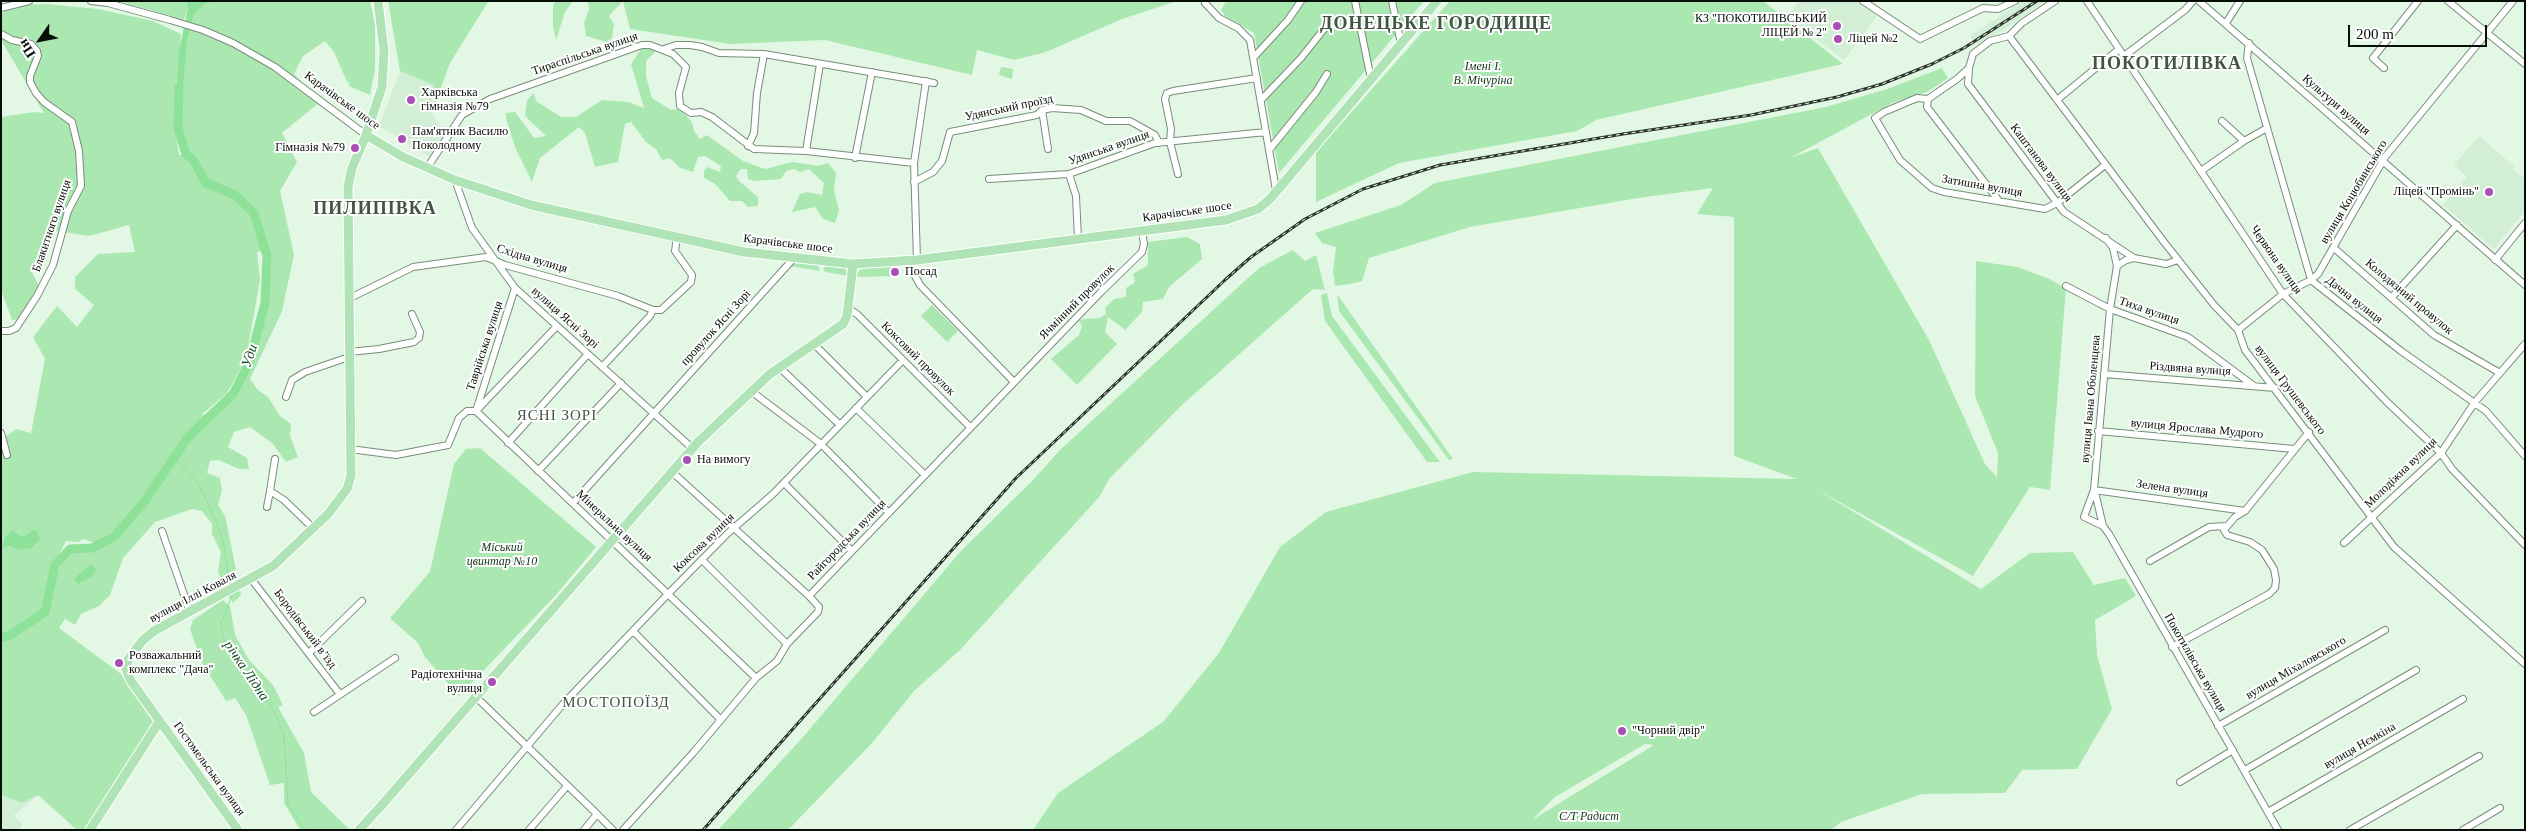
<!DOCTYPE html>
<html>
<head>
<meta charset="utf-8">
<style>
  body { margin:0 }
  #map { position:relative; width:2526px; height:831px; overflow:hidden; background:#e2f8e4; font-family:Georgia,serif }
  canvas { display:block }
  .frame { position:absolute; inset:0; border:2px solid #070d07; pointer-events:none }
  .north { position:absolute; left:15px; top:15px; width:50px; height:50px; -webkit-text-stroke:4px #fefefe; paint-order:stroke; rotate:237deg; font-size:14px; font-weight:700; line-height:20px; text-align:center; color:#070d07 }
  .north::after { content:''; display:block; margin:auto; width:18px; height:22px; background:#070d07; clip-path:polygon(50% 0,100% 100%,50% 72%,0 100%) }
  .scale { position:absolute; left:2348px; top:25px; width:139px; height:22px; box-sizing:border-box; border:2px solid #070d07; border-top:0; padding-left:6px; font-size:15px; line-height:18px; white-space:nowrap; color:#070d07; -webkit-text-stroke:4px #fefefe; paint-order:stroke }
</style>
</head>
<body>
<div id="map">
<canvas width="2526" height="831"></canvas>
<div class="frame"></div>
<div class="north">Пн</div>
<div class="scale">200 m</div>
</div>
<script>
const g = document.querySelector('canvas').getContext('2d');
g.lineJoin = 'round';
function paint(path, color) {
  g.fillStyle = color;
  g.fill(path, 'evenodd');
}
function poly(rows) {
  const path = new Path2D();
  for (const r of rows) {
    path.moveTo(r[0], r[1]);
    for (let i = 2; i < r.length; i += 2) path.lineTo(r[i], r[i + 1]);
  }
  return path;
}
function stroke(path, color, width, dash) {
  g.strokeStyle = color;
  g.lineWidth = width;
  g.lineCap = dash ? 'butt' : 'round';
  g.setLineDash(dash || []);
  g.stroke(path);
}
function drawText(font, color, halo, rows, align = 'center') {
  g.font = font + ' Georgia,serif';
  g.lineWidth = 4;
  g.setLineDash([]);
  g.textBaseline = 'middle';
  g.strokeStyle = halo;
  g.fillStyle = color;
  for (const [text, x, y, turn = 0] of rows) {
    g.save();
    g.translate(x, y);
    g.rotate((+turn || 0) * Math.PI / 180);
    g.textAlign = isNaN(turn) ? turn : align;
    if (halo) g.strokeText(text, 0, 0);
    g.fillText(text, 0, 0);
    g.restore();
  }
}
const built = poly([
  [1799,1,1857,1,1877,16,1844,60,1787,18],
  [2023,1,2045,1,2002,31,1975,45,1970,36],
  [400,71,435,85,432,114,445,131,430,157,379,126],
  [2479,136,2515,167,2513,170,2525,179,2525,211,2494,249,2443,205,2467,177,2454,165],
  [1,795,22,803,38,795,14,815,23,825,18,830,1,830]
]);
const green = poly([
  [118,1,186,1,188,8,184,20],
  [214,1,253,1,252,3,254,1,370,1,375,25,375,69,370,95,349,86,349,78,348,84,334,52,325,41,303,56,294,74,320,102,282,133,297,162,280,191,294,255,282,311,250,379,258,390,268,397,280,416,291,424,290,436,298,457,286,462,273,444,250,427,234,432,228,447,247,458,249,469,239,469,219,460,210,461,207,473,220,478,222,491,218,505,225,516,228,530,241,595,233,603,229,597,218,572,221,552,212,534,212,524,202,511,192,509,155,522,123,558,110,595,99,606,81,614,75,625,65,619,59,628,121,674,154,723,85,830,77,830,38,795,22,803,1,795,1,440,16,429,31,433,45,359,33,337,57,306,77,327,94,305,75,289,75,277,98,254,135,252,129,225,89,236,50,230,31,270,41,290,28,303,20,319,12,320,1,290,1,117,34,112,44,113,1,40,1,13,23,5,47,4,98,9,153,21,181,34,176,122,174,122,179,155,191,154,182,136,179,116,187,42,194,14,205,4],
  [193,156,204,175,212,185,204,185],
  [244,199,263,229,267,245,250,213],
  [268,249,266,311,255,356,234,398,190,438,153,492,118,535,92,548,73,551,61,563,57,576,58,569,49,574,66,541,79,542,83,539,94,543,115,533,144,498,186,438,209,414,201,415,227,393,246,359,260,280,257,252],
  [388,1,497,1,488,2,450,63,434,107,434,85,400,71],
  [556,1,573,1,565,12,556,40,553,26,553,5],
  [588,1,1177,1,1122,19,1046,52,1014,60,977,50,972,75,825,40,731,44,630,29,623,1,609,16,614,24,612,38,607,42,586,36,584,23,589,10],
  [1226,1,1424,1,1279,173,1254,33,1225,16,1221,10],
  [1450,1,1763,1,1843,64,1596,120,1577,131,1399,163,1316,202,1316,152],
  [648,47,654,49,654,53,646,61,646,76,652,98,671,110,677,109,684,113,692,122,694,131,700,139,707,135,743,161,765,169,793,162,818,166,828,163,836,173,834,190,839,210,835,223,823,219,815,207,792,212,800,194,807,192,822,195,824,183,809,169,800,172,794,169,786,171,781,179,755,181,748,179,747,169,741,169,736,176,739,181,758,197,758,206,748,207,742,201,730,201,715,184,704,178,704,171,707,167,720,172,721,166,705,156,698,157,693,172,680,168,670,158,662,160,656,149,646,142,631,122,625,124,618,162,595,167,585,133,579,127,540,158,532,182,515,147,506,118,506,113,515,112,534,138,546,136,525,116,527,100,534,93,536,101,561,117,576,117,602,100,628,102,644,108,631,64,641,49],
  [1001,67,1013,69,1012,79,999,75],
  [1942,68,1948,78,1927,92,1894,102,1790,158,1818,148,1929,340,1985,464,1997,477,1998,453,1975,396,1976,261,2017,267,2047,278,2066,288,2050,490,2030,487,1973,576,1816,489,1981,589,2030,553,2073,552,2094,585,2125,578,2136,596,2095,620,2097,655,2112,709,2077,769,2022,770,2005,793,1922,794,1841,822,1831,830,1033,830,1058,793,1163,722,1219,653,1280,547,1326,512,1473,472,1797,479,1734,456,1734,217,1697,214,1713,188,1638,198,1470,227,1369,258,1362,281,1350,284,1335,286,1333,272,1336,247,1322,243,1315,233,1401,205,1435,183,1826,107,1887,89],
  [1645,744,1654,745,1532,820,1555,797],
  [1187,237,1200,244,1202,259,1169,287,1163,299,1143,302,1142,312,1125,330,1108,317,1105,332,1117,344,1077,385,1051,359,1079,335,1082,326,1079,321,1083,319,1100,318,1106,314,1105,308,1114,299,1126,297,1126,288,1135,282,1133,274,1148,265,1148,242],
  [1293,250,1305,261,1316,255,1325,290,1313,289,1183,404,1109,479,1100,496,960,650,915,690,872,743,788,830,718,830,803,737,960,552,1032,481,1060,450,1259,268],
  [795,263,818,264,820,271,790,266],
  [826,265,845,268,849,276,826,272,823,270],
  [896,265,900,269,901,274,898,276,856,277,857,273,864,267],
  [1327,293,1332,316,1440,462,1427,462,1325,321,1321,295],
  [1337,294,1453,459,1449,460,1339,311],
  [932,305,958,331,947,342,921,316],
  [480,448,596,547,556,595,459,696,425,657,418,643,390,618,430,572,454,464,466,449],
  [223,600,230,606,235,635,249,660,273,685,283,705,278,707,304,753,311,792,350,830,300,830,284,803,284,783,270,785,246,715,235,698,226,701,202,663,190,629,193,620]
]);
const water = poly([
  [186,1,214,1,205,4,194,14,187,42,182,95,176,100,179,51,188,8],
  [12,530,20,536,25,536,33,530,36,530,40,539,32,548,20,550,10,546,2,548,5,538],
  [93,564,96,570,91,577,78,584,74,579,87,567]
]);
const stream = poly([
  [174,458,197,481,211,509,223,540,230,585],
  [232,595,221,624,224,640,238,663,257,682,273,710,284,735,288,805,305,830]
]);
const river = poly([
  [1,638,9,636,45,612,55,565,70,549,92,548,114,537,145,501,188,437,233,394,249,363,265,303,267,256,254,213,235,195,206,183,193,160,186,154,178,128,179,87]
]);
const minor = poly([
  [91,1,108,3,170,20,203,30,233,43,275,67,366,135],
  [1355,1,1371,79],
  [1392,1,1401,44],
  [1863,1,1920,39,1983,8,1998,9,2015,1],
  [2055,1,2022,23,2009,36,1990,41,1973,54,1969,68,1957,79,1928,99,1917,98,1884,112,1875,118,1900,160,1932,188,1944,192,2045,209,2057,203,2105,165],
  [2087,1,2283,294,2387,402,2441,453,2452,469,2525,545],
  [2199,1,2525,285],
  [2448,1,2525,64],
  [1205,3,1219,18,1238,28,1250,40,1276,190],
  [1,8,29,1],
  [2226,23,2240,1],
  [1,34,12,40,31,44,37,51,38,56,30,76,30,82,36,93,44,102,72,122,79,151,81,186,68,211,53,265,37,296,16,328,9,331,1,331],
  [2009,36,2164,242,2214,305,2238,330,2245,350,2394,547,2525,664],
  [2249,43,2247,58,2311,280,2401,351,2486,411,2525,456],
  [664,49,676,45,690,45,702,47,719,53,764,54,934,83],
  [2124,56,2185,10,2193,1],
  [1254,57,1288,20,1301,1],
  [1969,68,1968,84,2064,212,2134,258,2166,264,2178,260],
  [2384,68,2373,58,2418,1],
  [1928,99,1927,107,1999,201],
  [1261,100,1301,58,1328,24],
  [2057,100,2119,49],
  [1042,110,1048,149],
  [2222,121,2244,141],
  [748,146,754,133,757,93,764,54],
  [1269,150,1316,92,1327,74],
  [806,151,820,64],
  [855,158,872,72],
  [427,168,462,115,490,99,642,45,650,45,673,54,686,67,679,93,680,106,691,113,701,112,712,117,754,149,806,151,914,163],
  [2201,171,2244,141,2267,128],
  [1069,174,1076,196,1078,239],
  [1178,174,1170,142,1171,129,1165,99,1167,93,1173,91,1257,78],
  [989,179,1069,174,1155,143,1266,132],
  [455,180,472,228,515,288,692,448],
  [914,182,933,172,942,161,950,132,1037,115,1042,110,1052,108,1081,110,1106,121,1130,121,1155,135,1159,143],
  [2106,238,2113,248,2117,266,2110,309,2094,490,2084,517,2103,526,2109,534,2278,830],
  [2334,248,2434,335,2500,373],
  [917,260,914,163,926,81],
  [2495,260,2525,223],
  [907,261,920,285,1014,382],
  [2117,266,2126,260,2134,258],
  [2066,286,2110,309,2188,337,2254,386],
  [2392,297,2457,225],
  [348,299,413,267,486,257,505,265,618,296,653,310],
  [848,308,858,315,970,427],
  [2238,330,2283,294,2311,280,2318,274,2385,157,2513,1],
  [814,344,867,397],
  [349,352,379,349,414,342,419,338,420,332,412,314],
  [602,367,650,316,653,310,661,310,691,282,692,275,675,251,677,237],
  [779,367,840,425],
  [2104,374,2275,388],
  [751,391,821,444,889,513],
  [286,397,292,380,305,372,349,357],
  [856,408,925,475],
  [477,410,557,326],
  [476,411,515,288],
  [2098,431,2294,449],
  [1,433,7,455],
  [508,443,588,354],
  [350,449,396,455,448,445,459,418,467,411,476,411,756,678],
  [275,459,270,491,284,500,314,529],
  [538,471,621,383],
  [671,471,809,596],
  [784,483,852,551],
  [2094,490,2245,511],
  [2095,492,2103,526],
  [573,503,794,258],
  [267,507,270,491],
  [162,531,190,612],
  [2344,543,2441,453,2475,402,2525,344],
  [702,560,787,644],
  [2150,561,2209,527,2226,526],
  [252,580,339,693],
  [633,631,720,719],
  [2172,647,2269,594,2275,588,2276,580,2274,569,2262,550,2250,542,2227,535,2224,530,2235,517,2245,511,2309,432],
  [309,653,362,601],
  [476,697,597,814],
  [314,712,395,658],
  [2218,726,2385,630],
  [2245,770,2416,670],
  [2180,782,2233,750],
  [2268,812,2463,699],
  [456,830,563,704,669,593,728,533,773,494,903,360],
  [529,830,567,786],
  [584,830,597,814,613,830],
  [623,830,693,753,756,678,777,661,787,644,818,612,819,607,809,596,1100,293,1142,252,1144,244,1142,231],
  [2350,830,2479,756],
  [2463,830,2500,808]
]);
const major = poly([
  [366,135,403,157,455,180,531,205,744,252,853,264,917,260,1226,220,1258,209,1270,199,1437,1],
  [90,830,159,722],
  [238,830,131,681,126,669,128,660,142,641,154,631,273,566,328,514,347,489,351,476,348,187,352,168,366,135,382,87,384,51,378,1],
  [359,830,381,806,698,442,770,374,843,324,847,316,853,264]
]);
const rail = poly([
  [703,830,1016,478,1226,279,1251,257,1305,219,1363,189,1440,165,1623,134,1751,115,1837,97,1882,84,1932,64,1964,48,2037,1]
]);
const markers = [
  [1837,26,5,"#ab4db6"],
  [1838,39,5,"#ab4db6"],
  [411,100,5,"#ab4db6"],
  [402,139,5,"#ab4db6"],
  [355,148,5,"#ab4db6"],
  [2489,192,5,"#ab4db6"],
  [895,272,5,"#ab4db6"],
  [687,460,5,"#ab4db6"],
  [119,663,5,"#ab4db6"],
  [492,682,5,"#ab4db6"],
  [1622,731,5,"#ab4db6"]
];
const poiNames = [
  ["КЗ \"ПОКОТИЛІВСЬКИЙ",1827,19,"right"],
  ["ЛІЦЕЙ № 2\"",1827,33,"right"],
  ["Ліцей №2",1848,39],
  ["Харківська",421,93],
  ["гімназія №79",421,107],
  ["Пам'ятник Василю",412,132],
  ["Поколодному",412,146],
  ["Гімназія №79",345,148,"right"],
  ["Ліцей \"Промінь\"",2479,192,"right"],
  ["Посад",905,272],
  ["На вимогу",697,460],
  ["Розважальний",129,656],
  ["комплекс \"Дача\"",129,670],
  ["Радіотехнічна",482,675,"right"],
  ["вулиця",482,689,"right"],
  ["\"Чорний двір\"",1632,731]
];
const streetNames = [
  ["Тираспільська вулиця",585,54,-19],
  ["Карачівське шосе",342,101,36],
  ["Культури вулиця",2336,105,41],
  ["Удянський проїзд",1009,108,-12],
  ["Удянська вулиця",1109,148,-19],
  ["Каштанова вулиця",2041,163,53],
  ["Затишна вулиця",1982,186,10],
  ["вулиця Коцюбинського",2354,192,-59],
  ["Карачівське шосе",1187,212,-8],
  ["Блакитного вулиця",52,226,-71],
  ["Карачівське шосе",788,244,7],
  ["Східна вулиця",532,259,17],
  ["Червона вулиця",2276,260,55],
  ["Колодязний провулок",2409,297,40],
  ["Дачна вулиця",2354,300,38],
  ["Ячмінний провулок",1077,302,-45],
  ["Тиха вулиця",2149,311,19],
  ["вулиця Ясні Зорі",565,318,42],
  ["провулок Ясні Зорі",716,328,-48],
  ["Таврійська вулиця",485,346,-72],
  ["Коксовий провулок",918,359,45],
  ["Різдвяна вулиця",2190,369,4],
  ["вулиця Грушевського",2290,390,53],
  ["вулиця Івана Оболенцева",2091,399,-85],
  ["вулиця Ярослава Мудрого",2197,429,5],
  ["Молодіжна вулиця",2401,473,-44],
  ["Зелена вулиця",2172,489,8],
  ["Мінеральна вулиця",614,526,43],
  ["Райгородська вулиця",847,540,-46],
  ["Коксова вулиця",704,543,-44],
  ["вулиця Іллі Коваля",193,597,-28],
  ["Бородівський в’їзд",305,629,53],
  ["Покотилівська вулиця",2195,663,60],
  ["вулиця Міхаловського",2296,668,-30],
  ["вулиця Нємкіна",2360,746,-30],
  ["Гостомельська вулиця",209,769,54]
];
const parkNames = [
  ["Імені І.",1483,67],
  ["В. Мічуріна",1483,81],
  ["Міський",502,548],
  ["цвинтар №10",502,562],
  ["С/Т Радист",1589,817]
];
const waterNames = [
  ["Уди",250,356,-71],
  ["річка Лідна",246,671,56]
];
const quarterNames = [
  ["ЯСНІ ЗОРІ",557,416],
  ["МОСТОПОЇЗД",616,703]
];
const districtNames = [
  ["ДОНЕЦЬКЕ ГОРОДИЩЕ",1436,24],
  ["ПОКОТИЛІВКА",2167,64],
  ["ПИЛИПІВКА",375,209]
];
paint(built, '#d2eed4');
paint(green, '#abe8b1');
paint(water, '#8ee198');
stroke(stream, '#8ee198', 1);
stroke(river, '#8ee198', 9);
stroke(minor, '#798c7b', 8);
stroke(major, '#fff', 11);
stroke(minor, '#fff', 6);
stroke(major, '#b0e3b6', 9);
stroke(rail, '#2c352c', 3);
stroke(rail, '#fefefe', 1, [4]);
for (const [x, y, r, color] of markers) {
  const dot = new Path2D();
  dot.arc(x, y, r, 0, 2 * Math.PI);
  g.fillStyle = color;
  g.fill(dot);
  stroke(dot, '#fefefe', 2);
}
drawText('12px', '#070d07', '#fefefe', poiNames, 'left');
drawText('12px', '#070d07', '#fefefe', streetNames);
drawText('italic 12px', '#113317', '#fefefe', parkNames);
drawText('italic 14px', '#104b1d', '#fefefe', waterNames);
g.letterSpacing = '1px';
drawText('15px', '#425444', '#fefefe', quarterNames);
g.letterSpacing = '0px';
g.letterSpacing = '1px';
drawText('bold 18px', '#425444', '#fefefe', districtNames);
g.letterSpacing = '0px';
</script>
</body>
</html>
